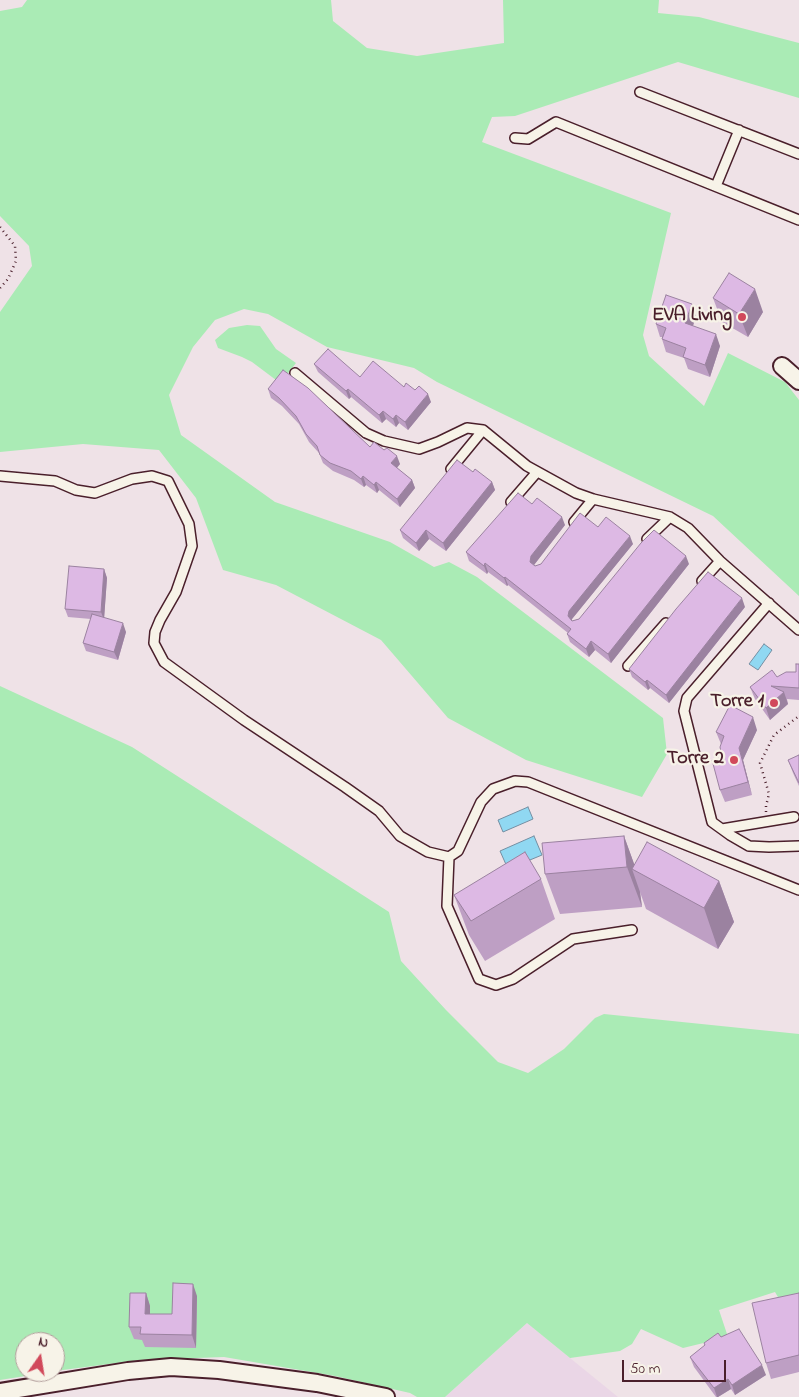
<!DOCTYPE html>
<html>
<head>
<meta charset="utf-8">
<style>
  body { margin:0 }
  #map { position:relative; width:799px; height:1397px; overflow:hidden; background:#efe2e7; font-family:"Indie Flower",sans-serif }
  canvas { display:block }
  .north { position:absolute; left:15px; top:1332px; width:50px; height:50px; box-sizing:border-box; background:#f7f3e8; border:1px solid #b29e9c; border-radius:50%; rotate:13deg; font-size:14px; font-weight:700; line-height:20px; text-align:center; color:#4a1f2b }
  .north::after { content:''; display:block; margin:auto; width:18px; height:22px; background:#d1495b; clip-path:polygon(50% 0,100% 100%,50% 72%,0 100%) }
  .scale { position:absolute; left:622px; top:1360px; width:104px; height:22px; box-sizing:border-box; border:2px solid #4a1f2b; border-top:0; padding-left:6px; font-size:15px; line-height:18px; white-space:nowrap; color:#4a1f2b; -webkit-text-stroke:4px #f7f3e8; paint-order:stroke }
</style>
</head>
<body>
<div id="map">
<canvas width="799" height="1397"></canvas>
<div class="north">N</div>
<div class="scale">50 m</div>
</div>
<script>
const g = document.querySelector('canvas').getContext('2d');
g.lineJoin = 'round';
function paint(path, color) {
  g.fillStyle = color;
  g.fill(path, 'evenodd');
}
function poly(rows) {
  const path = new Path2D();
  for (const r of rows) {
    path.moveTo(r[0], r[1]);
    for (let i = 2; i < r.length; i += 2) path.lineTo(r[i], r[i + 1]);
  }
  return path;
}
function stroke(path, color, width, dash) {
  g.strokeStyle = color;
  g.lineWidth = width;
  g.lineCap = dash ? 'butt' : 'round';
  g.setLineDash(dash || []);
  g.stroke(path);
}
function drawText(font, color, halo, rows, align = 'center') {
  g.font = font + ' "Indie Flower",sans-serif';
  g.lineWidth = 4.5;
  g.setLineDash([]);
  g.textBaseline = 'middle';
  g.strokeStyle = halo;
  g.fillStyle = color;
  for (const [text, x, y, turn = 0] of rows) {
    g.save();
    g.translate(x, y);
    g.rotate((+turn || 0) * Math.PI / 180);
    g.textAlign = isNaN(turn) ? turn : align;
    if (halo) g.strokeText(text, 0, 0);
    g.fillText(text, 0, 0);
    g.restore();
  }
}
const built = poly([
  [527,1323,618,1397,445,1397]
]);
const green = poly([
  [27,0,331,0,333,21,367,48,417,56,504,43,503,0,659,0,658,13,699,17,799,43,799,98,678,62,515,116,492,117,482,142,671,213,643,335,649,356,704,406,728,353,785,382,799,400,799,596,713,516,437,382,414,368,327,347,268,314,244,309,215,320,193,347,169,395,181,435,275,502,390,542,434,567,449,562,477,577,663,718,667,754,642,797,526,760,448,718,381,640,276,585,223,570,196,498,159,450,83,444,0,452,0,312,32,266,29,246,0,216,0,11,22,7],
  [247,325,260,326,276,349,296,363,278,386,276,380,252,362,242,357,218,348,215,340,229,328],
  [0,686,132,747,389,912,401,961,446,1010,498,1062,528,1073,564,1049,595,1018,604,1014,799,1034,799,1308,785,1309,775,1292,719,1310,728,1337,683,1348,641,1329,632,1344,620,1351,570,1358,527,1323,445,1397,417,1397,410,1393,335,1376,224,1357,140,1360,55,1371,55,1342,25,1342,25,1372,51,1372,0,1380]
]);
const water = poly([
  [764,644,772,650,758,670,749,664,764,644],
  [528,807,533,819,503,832,498,820,528,807],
  [534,836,542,855,508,869,500,851,534,836]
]);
const path = poly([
  [0,227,15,246,16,261,8,279,0,288],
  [766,812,766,806,769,794,760,763,774,735,799,716]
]);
const lane = poly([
  [640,92,799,154],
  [515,138,528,139,556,122,799,220],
  [716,186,739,130],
  [295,373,366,433,384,441,419,449,438,442,467,428,483,430,527,466,576,493,593,499,670,517,688,528,720,561,799,630],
  [451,469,483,430],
  [0,476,55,481,76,490,95,493,132,479,152,476,168,481,189,524,192,546,176,592,160,620,155,632,154,643,164,662,244,720,345,787,379,811,400,836,428,852,449,857],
  [511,502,537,472],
  [574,522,593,499],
  [647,539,670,517],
  [702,581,720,561],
  [769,603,687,698,684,711,712,822,730,835,749,846,769,847,799,846],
  [628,666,666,623],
  [722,829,794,817],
  [449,857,458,851,481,802,493,789,515,781,528,782,799,890],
  [449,857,447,906,479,979,496,985,513,979,573,939,632,930]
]);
const street = poly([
  [782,366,799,381],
  [0,1392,128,1371,171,1367,219,1370,317,1383,386,1397]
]);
const wall = poly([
  [713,298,763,312,748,337,722,322],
  [696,316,693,326,720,346,710,377,688,369,684,358,666,352,662,339,663,337,660,337,656,324],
  [314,364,360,377,404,387,431,402,408,430,399,423,396,427,386,419,382,423,351,397,349,399,318,372],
  [268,389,400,464,397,468,412,480,415,488,400,507,379,490,377,493,366,485,364,487,354,480,333,471,323,463,319,453,309,442,299,424,282,406,271,398],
  [473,472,492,482,495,490,446,551,429,539,419,551,403,538,400,530],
  [532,504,565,525,534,565,535,566,541,564,598,527,633,544,572,619,572,621,579,619,689,564,611,663,595,650,589,657,570,642,567,634,568,633,508,585,507,586,488,572,487,574,469,561,466,552],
  [104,569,107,578,104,618,126,632,118,660,86,651,83,643,91,619,68,617,65,609],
  [745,607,669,703,650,688,648,690,632,677,629,669],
  [799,664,799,700,787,699,788,704,770,720,755,699,750,687,796,672],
  [757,730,743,760,752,795,725,802,720,790,722,757,721,744,716,732],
  [799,755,799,786,793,773,788,760],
  [624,836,634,864,719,881,734,922,718,949,646,909,640,892,642,907,560,914,545,874],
  [541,879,555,919,485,961,469,935,454,895],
  [146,1293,150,1306,150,1314,172,1314,197,1296,196,1348,145,1347,142,1340,134,1339,129,1327],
  [799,1293,799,1372,771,1379,766,1363],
  [721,1337,766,1375,735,1395,731,1389,718,1397,716,1397,694,1367,690,1357,705,1346,704,1343]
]);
const shadedWall = poly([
  [755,289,763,312,748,337,739,314],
  [692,304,696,316,690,335,685,323],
  [716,334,720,346,710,377,705,365],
  [348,389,351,397,349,399,346,391],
  [428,394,431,402,408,430,405,422],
  [383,411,386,419,382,423,379,415],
  [396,415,399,423,396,427,393,419],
  [397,456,400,464,394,471,391,463],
  [363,476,366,485,364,487,361,479],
  [412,480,415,488,400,507,397,499],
  [376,482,379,490,377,493,374,485],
  [492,482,495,490,446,551,443,543],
  [562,517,565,525,534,565,530,562,531,556],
  [426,530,429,539,419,551,416,543],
  [630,536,633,544,572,619,571,625,568,616,569,611],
  [686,556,689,564,611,663,608,654],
  [485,563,488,572,487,574,484,566],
  [104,569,107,578,104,620,101,612],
  [505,577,508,585,507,586,504,578],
  [742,598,745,607,669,703,666,695],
  [123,623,126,632,118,660,114,652],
  [591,641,595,650,589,657,586,649],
  [647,680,650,688,648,690,645,682],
  [784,692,788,704,770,720,766,708],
  [753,717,757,730,743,760,752,795,748,782,739,748],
  [624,836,637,872,632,869,640,892,642,907,627,867],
  [719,881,734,922,718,949,704,908],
  [193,1284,197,1296,196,1348,192,1335],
  [146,1293,150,1306,150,1326,145,1314],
  [762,1365,766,1375,735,1395,732,1385],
  [728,1379,731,1389,718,1397,717,1397,714,1388]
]);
const building = poly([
  [729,273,755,289,739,314,713,298,729,273],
  [666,295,692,304,685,323,716,334,705,365,683,357,686,348,662,339,666,328,656,324,666,295],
  [328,349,360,377,373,361,404,387,406,383,415,390,419,386,428,394,405,422,396,415,393,419,383,411,379,415,348,389,346,391,314,364,328,349],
  [283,370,308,388,370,447,374,442,384,450,387,448,397,456,391,463,412,480,397,499,376,482,374,485,363,476,361,479,351,471,330,463,320,455,317,446,306,434,296,416,279,398,268,389,283,370],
  [457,460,473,472,475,469,492,482,443,543,426,530,416,543,400,530,457,460],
  [518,493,532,504,537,498,562,517,531,556,530,562,535,566,541,564,580,513,598,527,606,517,630,536,569,611,568,616,572,621,579,619,641,543,654,530,686,556,608,654,591,641,586,649,567,634,571,629,505,577,504,578,485,563,484,566,466,552,518,493],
  [69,566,104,569,101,612,65,609,69,566],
  [708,572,742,598,666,695,647,680,645,682,629,669,676,609,708,572],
  [92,614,123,623,114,652,83,643,92,614],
  [796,664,799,664,799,688,771,686,784,692,766,708,750,687,772,670,777,677,786,672,796,672,796,664],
  [730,705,753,717,739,748,748,782,720,790,712,760,722,757,720,747,724,736,716,732,730,705],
  [799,755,799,783,788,760,799,755],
  [624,836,627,867,545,874,542,843,624,836],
  [647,842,719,881,704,908,632,869,647,842],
  [525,852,541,879,471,921,454,895,525,852],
  [173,1283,193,1284,192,1335,140,1334,141,1327,129,1327,130,1293,146,1293,145,1314,172,1314,173,1283],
  [799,1293,799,1355,766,1363,752,1303,799,1293],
  [739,1329,762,1365,732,1385,728,1379,714,1388,690,1357,705,1345,704,1343,718,1333,721,1337,739,1329]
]);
const markers = [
  [742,317,5,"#d1495b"],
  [774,703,5,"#d1495b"],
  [734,760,5,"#d1495b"]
];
const poiNames = [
  ["EVA Living",732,317],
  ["Torre 1",764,703],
  ["Torre 2",724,760]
];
paint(built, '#ead6e6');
paint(green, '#aaebb5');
paint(water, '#90d8f2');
stroke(water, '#748ea2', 1);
stroke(lane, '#4a1f2b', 12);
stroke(street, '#4a1f2b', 20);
stroke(path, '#4a1f2b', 2.5, [1, 4]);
stroke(lane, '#f7f3e8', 9);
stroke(street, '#f7f3e8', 16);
paint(wall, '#be9fc4');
paint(shadedWall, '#9b82a0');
paint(building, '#ddb9e4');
stroke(building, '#9b82a0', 1);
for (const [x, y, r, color] of markers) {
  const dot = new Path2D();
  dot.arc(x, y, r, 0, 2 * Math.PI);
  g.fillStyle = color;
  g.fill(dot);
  stroke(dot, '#f7f3e8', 2);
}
drawText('bold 20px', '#4a1f2b', '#f7f3e8', poiNames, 'right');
</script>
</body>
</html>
